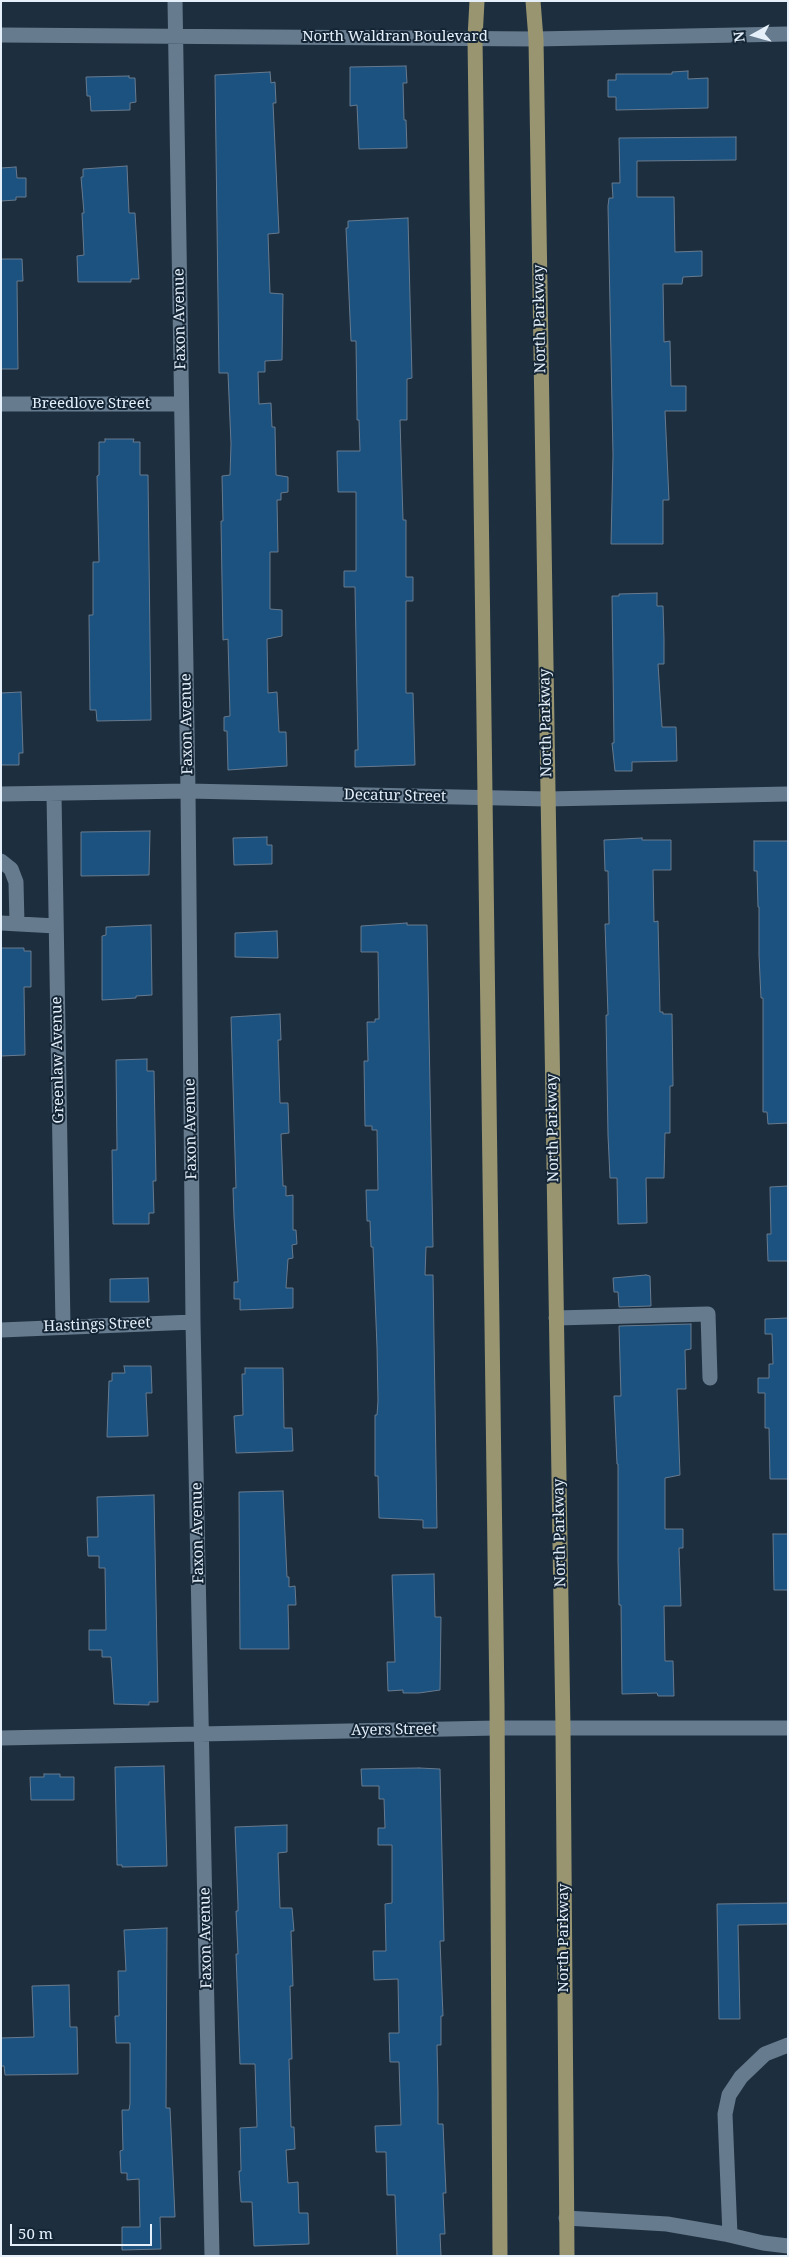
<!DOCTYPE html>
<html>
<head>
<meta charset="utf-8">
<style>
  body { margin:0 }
  #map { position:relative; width:789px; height:2257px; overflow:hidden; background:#1d2f3f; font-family:"Noto Serif",serif }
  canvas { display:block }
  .frame { position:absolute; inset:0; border:2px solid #e4effa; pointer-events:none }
  .north { position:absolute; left:729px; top:10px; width:50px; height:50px; -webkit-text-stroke:4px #142535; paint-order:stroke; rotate:263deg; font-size:14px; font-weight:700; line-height:20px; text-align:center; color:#e4effa }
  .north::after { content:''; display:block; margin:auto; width:18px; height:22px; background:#e4effa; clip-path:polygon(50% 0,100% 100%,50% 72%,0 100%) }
  .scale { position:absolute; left:10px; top:2224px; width:142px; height:22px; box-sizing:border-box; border:2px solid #e4effa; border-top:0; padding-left:6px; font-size:15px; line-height:18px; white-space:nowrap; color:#e4effa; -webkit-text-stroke:4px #142535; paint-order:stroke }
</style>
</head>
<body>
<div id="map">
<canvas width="789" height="2257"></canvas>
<div class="frame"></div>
<div class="north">N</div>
<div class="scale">50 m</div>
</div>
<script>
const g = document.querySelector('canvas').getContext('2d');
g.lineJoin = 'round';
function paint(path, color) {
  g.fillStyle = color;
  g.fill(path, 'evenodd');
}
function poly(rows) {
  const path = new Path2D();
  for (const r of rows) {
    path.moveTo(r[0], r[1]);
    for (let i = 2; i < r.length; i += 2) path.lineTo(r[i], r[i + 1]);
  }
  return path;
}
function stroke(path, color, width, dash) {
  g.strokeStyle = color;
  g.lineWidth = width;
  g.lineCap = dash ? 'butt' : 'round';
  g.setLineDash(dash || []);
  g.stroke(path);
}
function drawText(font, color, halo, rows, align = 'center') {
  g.font = font + ' "Noto Serif",serif';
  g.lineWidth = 4;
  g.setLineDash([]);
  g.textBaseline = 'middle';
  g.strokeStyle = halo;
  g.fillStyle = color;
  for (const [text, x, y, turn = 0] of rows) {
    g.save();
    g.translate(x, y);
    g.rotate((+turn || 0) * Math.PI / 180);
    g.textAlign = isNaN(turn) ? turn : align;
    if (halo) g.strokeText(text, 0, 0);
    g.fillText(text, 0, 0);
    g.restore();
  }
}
const building = poly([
  [406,66,407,83,403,83,404,120,406,120,407,148,359,149,357,105,350,106,350,67,406,66],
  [688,71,688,79,708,78,708,108,616,110,616,97,608,97,608,80,616,80,616,74,672,74,672,72,688,71],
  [270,72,271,83,275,82,276,103,273,103,279,233,268,234,270,293,283,294,282,360,265,361,265,372,258,372,259,404,271,403,272,427,275,427,276,475,288,477,288,492,281,493,281,500,277,500,278,552,270,552,270,609,282,610,282,636,267,639,268,693,277,692,279,732,286,732,287,766,228,770,227,731,224,731,224,717,230,716,228,639,223,640,221,521,223,521,222,476,230,475,231,444,228,373,219,373,215,75,270,72],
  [129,76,129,78,135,78,136,102,130,103,130,110,91,111,90,96,87,96,86,77,129,76],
  [736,137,736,160,637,161,637,197,674,197,675,252,702,251,702,276,683,277,682,284,663,284,664,342,670,341,671,386,686,386,686,411,665,411,669,500,663,500,663,544,611,544,613,455,608,206,609,198,613,198,612,183,620,183,619,138,736,137],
  [127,166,129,213,135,213,139,279,131,279,131,282,78,282,77,256,84,255,82,213,84,213,81,177,83,177,83,169,127,166],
  [16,167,17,178,26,178,26,197,16,197,16,200,1,201,1,168,16,167],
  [408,218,412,378,407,379,407,420,400,420,403,520,406,520,406,577,413,577,413,601,406,601,406,693,413,693,415,765,355,767,355,750,358,750,355,587,344,587,344,571,356,571,356,492,338,492,337,451,360,451,359,420,357,420,357,413,356,341,351,341,346,228,348,228,348,221,408,218],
  [1,259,22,259,23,281,17,281,18,369,1,369,1,259],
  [105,439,134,439,133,442,140,442,140,475,148,475,151,720,97,721,96,710,90,710,89,615,93,615,93,562,99,562,97,476,99,475,99,442,105,442,105,439],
  [657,593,657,606,663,606,664,639,664,664,658,664,662,727,676,727,677,761,632,762,632,771,615,771,612,743,614,743,612,596,619,596,619,594,657,593],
  [21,692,23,753,19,753,19,765,1,765,1,693,21,692],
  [150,831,149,875,81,876,81,832,150,831],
  [267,837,267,845,272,845,272,864,234,865,233,838,267,837],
  [642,838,642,840,671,840,671,870,653,870,654,922,658,921,660,1012,663,1012,663,1014,672,1014,673,1086,670,1086,670,1133,665,1133,664,1178,646,1178,647,1223,618,1224,617,1178,610,1178,608,1135,606,1015,608,1015,605,924,609,924,608,871,605,871,604,840,642,838],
  [754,841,788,841,788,1123,768,1124,767,1112,763,1112,763,998,761,998,759,955,759,907,758,907,757,871,754,871,754,841],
  [407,923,407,925,427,925,433,1247,426,1247,425,1275,433,1275,437,1528,423,1528,423,1520,379,1518,378,1476,375,1476,375,1415,377,1415,378,1401,377,1347,373,1247,371,1247,370,1221,367,1221,366,1190,378,1190,377,1130,372,1130,372,1126,365,1126,364,1061,368,1061,367,1022,375,1022,375,1019,379,1019,378,952,361,952,361,926,407,923],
  [151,925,152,995,136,996,136,998,102,1000,102,936,106,935,106,927,151,925],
  [277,931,278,958,235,957,235,933,277,931],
  [1,948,24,948,24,951,31,951,31,987,24,987,25,1055,1,1056,1,948],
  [280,1014,281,1040,278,1040,280,1103,288,1103,289,1133,281,1134,283,1186,286,1186,286,1196,293,1195,293,1230,296,1230,297,1244,292,1245,293,1258,288,1259,286,1288,293,1288,293,1308,240,1310,240,1299,234,1299,234,1282,238,1282,234,1217,233,1188,236,1188,231,1017,280,1014],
  [147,1059,147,1071,154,1071,156,1181,153,1181,154,1213,149,1213,149,1224,113,1224,112,1150,117,1150,116,1060,147,1059],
  [788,1186,788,1261,768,1261,767,1234,771,1234,770,1187,788,1186],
  [646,1275,650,1276,651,1306,619,1307,618,1292,614,1292,613,1278,646,1275],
  [148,1278,149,1302,110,1302,110,1279,148,1278],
  [788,1318,788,1479,770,1479,769,1428,765,1428,765,1393,758,1393,758,1378,769,1378,769,1364,773,1364,772,1334,765,1334,765,1319,788,1318],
  [691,1324,691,1349,685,1350,686,1389,677,1389,680,1475,665,1478,665,1529,683,1529,683,1548,679,1548,681,1606,664,1606,665,1661,673,1661,674,1696,658,1696,657,1693,622,1694,621,1605,619,1605,618,1560,618,1464,617,1464,614,1396,621,1396,619,1326,691,1324],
  [124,1366,151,1366,152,1393,146,1393,148,1436,107,1437,109,1381,112,1381,112,1373,125,1373,124,1366],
  [245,1368,283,1368,284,1428,292,1428,293,1451,236,1453,234,1416,243,1415,242,1374,245,1374,245,1368],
  [283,1491,287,1577,289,1577,289,1587,295,1586,296,1605,288,1605,289,1649,240,1649,239,1492,283,1491],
  [154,1495,158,1702,149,1702,149,1705,114,1704,111,1657,102,1657,102,1650,89,1650,89,1630,106,1630,105,1568,99,1568,99,1556,88,1556,87,1537,98,1537,97,1497,154,1495],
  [773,1534,788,1534,788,1590,774,1590,773,1534],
  [434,1574,435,1617,441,1617,440,1690,419,1693,403,1693,403,1690,388,1691,387,1662,395,1662,392,1575,434,1574],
  [164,1766,167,1866,122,1867,122,1865,117,1865,115,1767,164,1766],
  [419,1768,440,1769,444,1941,440,1941,443,2016,441,2016,441,2045,437,2045,438,2093,438,2124,443,2124,446,2193,443,2193,445,2234,440,2234,441,2256,397,2256,395,2195,387,2195,386,2152,376,2152,375,2126,401,2125,399,2062,390,2062,389,2033,399,2033,398,1979,374,1980,373,1951,386,1951,385,1904,392,1903,392,1845,378,1845,378,1828,385,1828,384,1799,379,1799,379,1786,362,1786,361,1769,419,1768],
  [44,1774,60,1774,60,1777,74,1777,74,1800,31,1800,30,1777,44,1777,44,1774],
  [287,1825,287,1852,278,1853,280,1908,292,1908,294,1931,291,1931,293,1986,290,1986,292,2059,289,2059,291,2127,294,2127,295,2149,286,2150,288,2183,298,2182,299,2213,308,2213,309,2244,254,2246,252,2202,241,2202,239,2171,241,2171,240,2128,257,2127,255,2064,240,2064,236,1954,238,1954,236,1911,238,1911,238,1905,235,1827,287,1825],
  [788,1903,788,1924,738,1925,740,2019,719,2019,717,1904,788,1903],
  [167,1928,166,2108,170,2108,175,2217,160,2217,161,2249,122,2250,122,2227,140,2227,139,2179,127,2180,127,2173,121,2173,120,2151,123,2150,122,2110,129,2110,130,2104,130,2043,116,2043,115,2016,119,2016,118,1971,126,1971,124,1930,167,1928],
  [69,1985,70,2027,77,2027,78,2074,5,2075,4,2066,1,2066,1,2038,34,2037,32,1986,69,1985]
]);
const minor = poly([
  [175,1,188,791,193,1322,212,2256],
  [1,35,536,39,788,34],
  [1,404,181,404],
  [1,794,188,791,547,799,788,794],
  [54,794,63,1326],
  [1,861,11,869,16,882,17,924],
  [1,923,56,926],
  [556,1318,708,1314,710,1378],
  [1,1330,193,1322],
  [1,1738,497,1728,788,1728],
  [566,2218,667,2224,725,2234,763,2243,788,2246],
  [730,2235,725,2114,729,2095,741,2077,765,2054,788,2045]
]);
const major = poly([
  [477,1,475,38,497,1703,500,2256],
  [533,1,536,39,563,1729,567,2256]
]);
const streetNames = [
  ["North Waldran Boulevard",395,37],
  ["Faxon Avenue",180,319,-91],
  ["North Parkway",540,319,-91],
  ["Breedlove Street",91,404],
  ["North Parkway",546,723,-91],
  ["Faxon Avenue",187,724,-91],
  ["Decatur Street",395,796,1],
  ["Greenlaw Avenue",58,1060,-91],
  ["North Parkway",553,1128,-91],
  ["Faxon Avenue",191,1129,-91],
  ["Hastings Street",97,1325,-2],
  ["Faxon Avenue",198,1533,-91],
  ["North Parkway",560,1533,-91],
  ["Ayers Street",394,1730,-1],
  ["Faxon Avenue",206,1938,-91],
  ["North Parkway",564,1938,-90]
];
paint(building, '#1c5280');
stroke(building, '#677a8e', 1);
stroke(minor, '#677b8e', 15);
stroke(major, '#999570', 15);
drawText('15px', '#e4effa', '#142535', streetNames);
</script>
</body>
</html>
